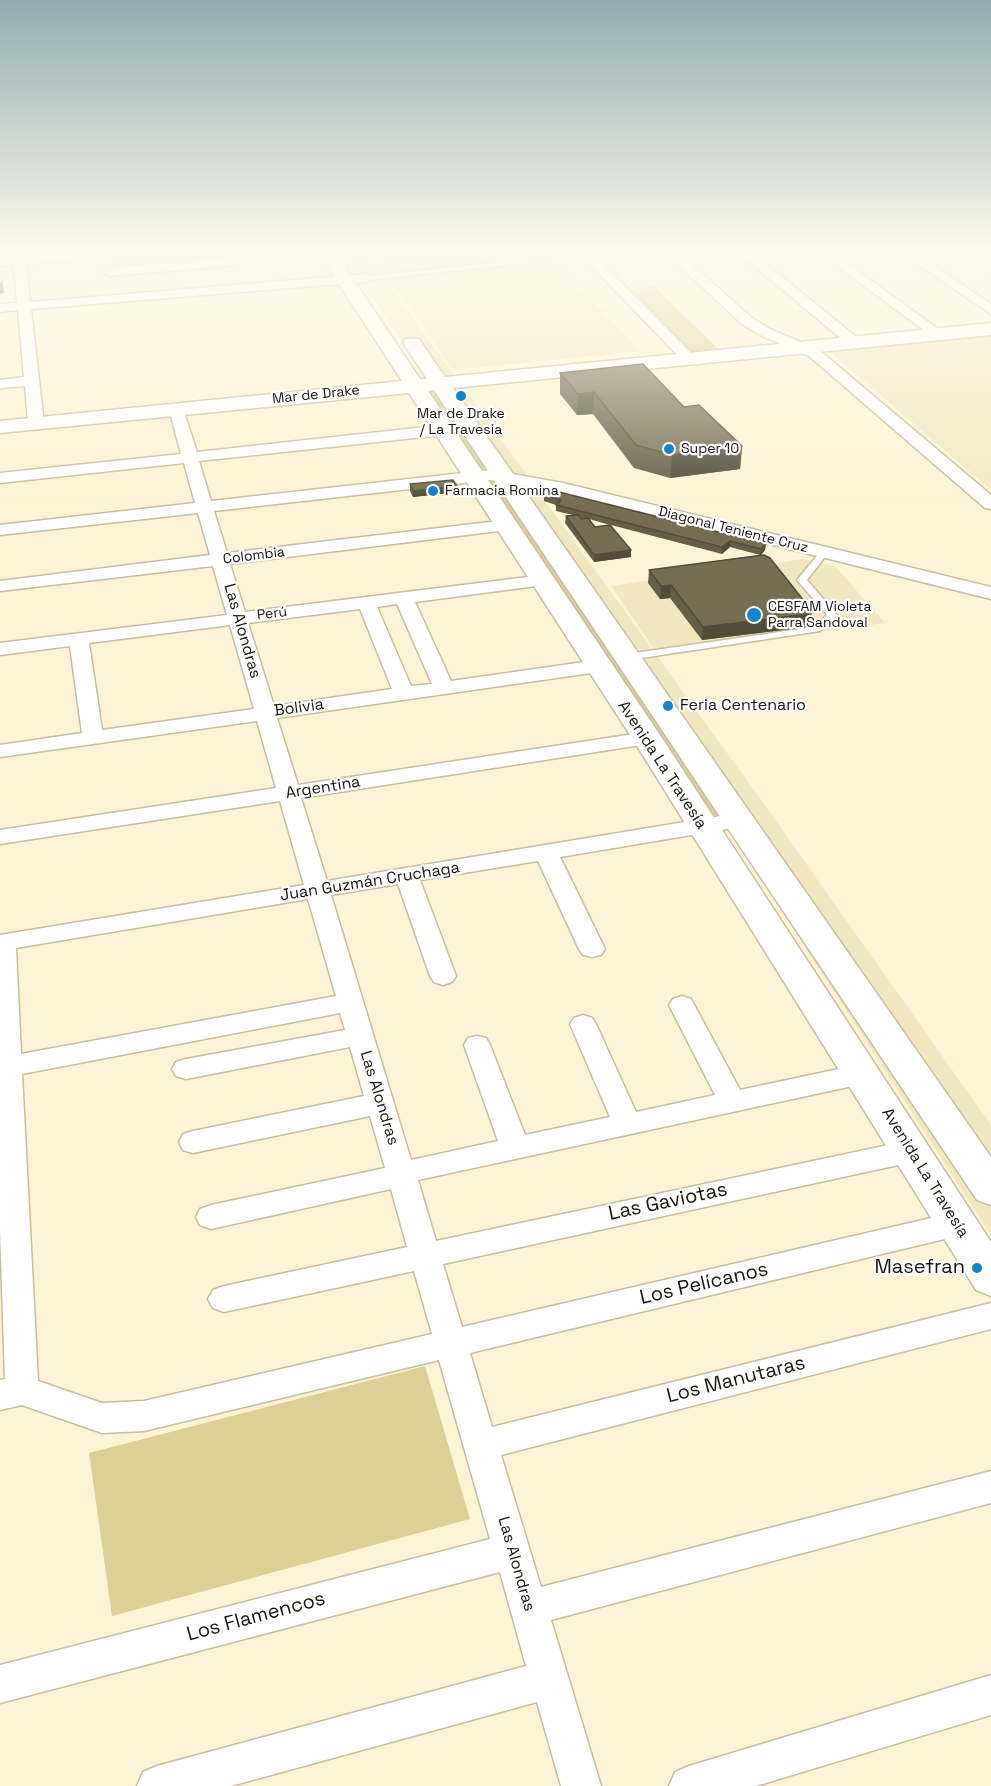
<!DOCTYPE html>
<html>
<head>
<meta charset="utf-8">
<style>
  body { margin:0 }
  canvas { display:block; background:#fcf4d4 }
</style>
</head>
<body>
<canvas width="991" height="1786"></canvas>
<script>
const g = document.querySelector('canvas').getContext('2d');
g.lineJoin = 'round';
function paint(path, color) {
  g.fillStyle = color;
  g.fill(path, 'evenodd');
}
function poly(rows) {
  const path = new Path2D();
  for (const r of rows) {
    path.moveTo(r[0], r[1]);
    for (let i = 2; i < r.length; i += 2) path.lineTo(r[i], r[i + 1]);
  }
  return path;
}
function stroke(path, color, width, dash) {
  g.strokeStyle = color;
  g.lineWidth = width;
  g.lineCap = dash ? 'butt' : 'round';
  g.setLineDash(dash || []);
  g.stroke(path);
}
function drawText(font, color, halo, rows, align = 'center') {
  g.font = font + ' "Space Grotesk",sans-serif';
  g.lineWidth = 4.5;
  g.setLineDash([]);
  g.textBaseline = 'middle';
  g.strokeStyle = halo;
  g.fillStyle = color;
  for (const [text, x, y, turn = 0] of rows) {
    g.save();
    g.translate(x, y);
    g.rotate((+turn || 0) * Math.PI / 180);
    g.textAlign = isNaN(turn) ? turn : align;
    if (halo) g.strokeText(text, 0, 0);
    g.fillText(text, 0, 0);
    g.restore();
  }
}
const built = poly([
  [345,255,368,255,771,814,991,1125,991,1235,767,888,570,598],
  [372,255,548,255,640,351,453,370],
  [991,332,991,490,827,349],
  [803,559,835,566,885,623,658,655,611,586]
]);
const green = poly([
  [129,255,223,255,226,261,115,270,110,257],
  [655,287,718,349,689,352,628,289],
  [427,389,437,389,490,470,480,471],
  [498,480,721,814,711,816,485,482],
  [425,1366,470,1519,112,1616,89,1453]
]);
const lane = poly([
  [526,260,528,263,366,280,363,278,366,276,526,260],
  [824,550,828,553,807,580,837,615,820,631,628,660,623,657,628,654,814,627,827,615,797,580,821,551,824,550]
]);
const street = poly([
  [13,255,92,255,86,259,26,264,30,302,366,274,372,278,366,282,31,309,44,423,36,428,28,423,25,386,0,388,0,380,24,377,18,310,0,312,0,304,17,303,14,265,0,266,0,258,13,257,13,255],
  [581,255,594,255,694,356,696,359,694,362,684,362,581,255],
  [667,255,681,255,752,318,770,329,819,350,991,495,991,509,985,508,809,356,760,335,742,324,667,255],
  [741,255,755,255,860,340,862,343,860,346,850,346,741,255],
  [822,255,836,255,945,334,943,337,933,337,822,255],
  [904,255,919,255,991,304,991,314,904,255],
  [235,258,239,259,239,265,109,276,103,272,109,268,235,258],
  [176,405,183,409,197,452,443,425,451,430,443,435,199,461,211,501,490,470,563,483,991,587,991,599,563,493,490,480,214,511,227,553,507,520,513,521,516,525,513,529,507,530,230,564,245,612,544,575,550,576,553,580,550,584,544,585,415,602,451,681,598,660,605,662,608,666,605,670,598,672,277,718,298,785,647,732,654,734,658,738,654,742,647,744,301,798,327,881,739,813,747,815,750,820,747,825,739,827,560,857,605,949,601,955,592,957,583,955,579,949,538,861,420,880,456,976,452,982,443,985,434,982,430,976,398,884,331,895,411,1160,498,1141,464,1045,468,1038,477,1036,486,1038,490,1045,525,1135,610,1117,570,1024,574,1018,583,1015,592,1018,596,1024,636,1112,715,1095,669,1005,673,999,682,996,691,999,740,1090,862,1064,872,1067,876,1074,872,1081,862,1084,418,1180,436,1241,912,1140,922,1143,926,1151,922,1159,912,1162,443,1264,462,1327,957,1212,968,1216,972,1224,968,1232,957,1236,470,1353,492,1427,991,1303,991,1329,501,1455,541,1587,991,1471,991,1503,551,1620,601,1786,561,1786,537,1702,231,1786,137,1786,143,1772,157,1766,526,1666,500,1572,0,1703,0,1665,490,1539,439,1360,144,1431,102,1433,22,1405,0,1410,0,1380,5,1379,0,1228,0,935,304,885,280,801,0,844,0,830,276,788,257,721,0,757,0,745,82,733,70,646,0,655,0,643,227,615,213,566,0,591,0,581,210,555,198,513,0,535,0,525,195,503,184,463,0,483,0,473,181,454,169,409,176,405],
  [397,604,432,684,411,686,377,607,397,604],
  [360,609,392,689,274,706,248,623,360,609],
  [230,625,254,709,102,730,89,643,230,625],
  [308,899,336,996,21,1054,16,948,308,899],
  [340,1013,345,1030,186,1059,176,1062,172,1069,176,1076,186,1079,350,1047,364,1096,193,1131,183,1134,179,1142,183,1150,193,1153,370,1116,385,1168,211,1205,200,1209,196,1217,200,1225,211,1229,391,1189,407,1247,224,1286,213,1290,208,1299,213,1308,224,1312,414,1271,432,1334,144,1401,102,1403,38,1381,22,1074,340,1013],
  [991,1675,991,1715,756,1786,669,1786,675,1772,689,1766,991,1675]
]);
const secondary = poly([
  [320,255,337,255,420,379,427,379,403,343,405,339,419,339,445,377,991,323,991,335,453,388,991,1157,991,1205,977,1200,434,390,428,391,662,738,991,1242,991,1296,976,1290,632,738,409,393,0,433,0,421,402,381,320,255]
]);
const wall = poly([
  [560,373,684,407,742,446,740,469,670,478,634,468,593,414,577,415,560,394],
  [410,484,457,486,457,492,413,497,410,491],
  [551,490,765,550,761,555,810,624,807,627,702,640,670,598,660,599,648,583,649,570,760,555,730,547,722,554,611,525,631,557,594,562,565,523,566,516,573,515,556,511,556,505,544,501,544,495],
  [589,519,610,525,595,527]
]);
const shadedWall = poly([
  [2,279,4,293,0,294,0,283],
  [594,392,593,414,577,415,578,394],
  [742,446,740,469,670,478,672,455],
  [457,486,457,492,413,497,413,491],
  [730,541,730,547,722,554,722,547],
  [766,544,765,550,760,556,761,549],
  [631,550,631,557,594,562,594,555],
  [671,585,670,598,660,599,661,586],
  [812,611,810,624,807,627,702,640,703,627]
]);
const building = poly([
  [643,364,684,407,699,405,742,446,672,455,636,445,594,392,578,394,560,373,643,364],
  [453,480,457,486,413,491,410,484,453,480],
  [551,490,766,544,761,549,730,541,722,547,556,505,561,500,544,495,551,490],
  [579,515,581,519,588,518,595,527,610,525,631,550,594,555,566,516,579,515],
  [764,555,770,558,812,611,809,614,703,627,671,585,661,586,649,570,764,555]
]);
const markers = [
  [461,396,6,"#1484cd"],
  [669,449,6,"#1484cd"],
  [433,491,6,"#1484cd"],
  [754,615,8,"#1484cd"],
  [668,706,6,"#1484cd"],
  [977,1268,6,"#1484cd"]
];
const farStreetnames = [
  ["Mar de Drake",316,395,-6],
  ["Diagonal Teniente Cruz",733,530,14],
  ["Colombia",254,556,-7],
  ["Perú",272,614,-7]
];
const farPoinames = [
  ["Mar de Drake",461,414,"center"],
  ["/ La Travesia",461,430,"center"],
  ["Super 10",681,449],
  ["Farmacia Romina",445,491],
  ["CESFAM Violeta",768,607],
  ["Parra Sandoval",768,623]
];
const streetNames = [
  ["Las Alondras",242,631,74],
  ["Bolivia",299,708,-8],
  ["Avenida La Travesía",662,765,57],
  ["Argentina",323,788,-9],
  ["Juan Guzmán Cruchaga",370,882,-9],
  ["Las Alondras",379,1098,73],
  ["Avenida La Travesía",925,1173,58],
  ["Las Alondras",516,1564,74]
];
const poiNames = [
  ["Feria Centenario",680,706]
];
const nearStreetnames = [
  ["Las Gaviotas",668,1202,-12],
  ["Los Pelícanos",704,1284,-13],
  ["Los Manutaras",736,1380,-14],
  ["Los Flamencos",256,1617,-15]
];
const nearPoinames = [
  ["Masefran",965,1268]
];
paint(built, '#f1e7c1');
paint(green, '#decf97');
stroke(lane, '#c6bea0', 3);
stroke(street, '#c6bea0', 3);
stroke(secondary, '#c6bea0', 3);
paint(lane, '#fff');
paint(street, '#fff');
paint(secondary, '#fff');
paint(wall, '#655f47');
paint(shadedWall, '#524d39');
paint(building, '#756e52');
stroke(building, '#524d39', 1.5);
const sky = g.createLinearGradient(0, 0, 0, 505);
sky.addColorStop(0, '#93acb0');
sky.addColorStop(0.5, '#fefaec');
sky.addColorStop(1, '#fefaec00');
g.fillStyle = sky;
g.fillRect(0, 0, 991, 505);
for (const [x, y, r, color] of markers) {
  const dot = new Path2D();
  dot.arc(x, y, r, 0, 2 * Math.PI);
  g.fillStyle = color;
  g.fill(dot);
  stroke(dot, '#fff', 2);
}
drawText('14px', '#161308', '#fff', farStreetnames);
drawText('14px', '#161308', '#fff', farPoinames, 'left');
drawText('16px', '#161308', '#fff', streetNames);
drawText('16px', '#161308', '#fff', poiNames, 'left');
drawText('20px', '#161308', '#fff', nearStreetnames);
drawText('20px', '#161308', '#fff', nearPoinames, 'right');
</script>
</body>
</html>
